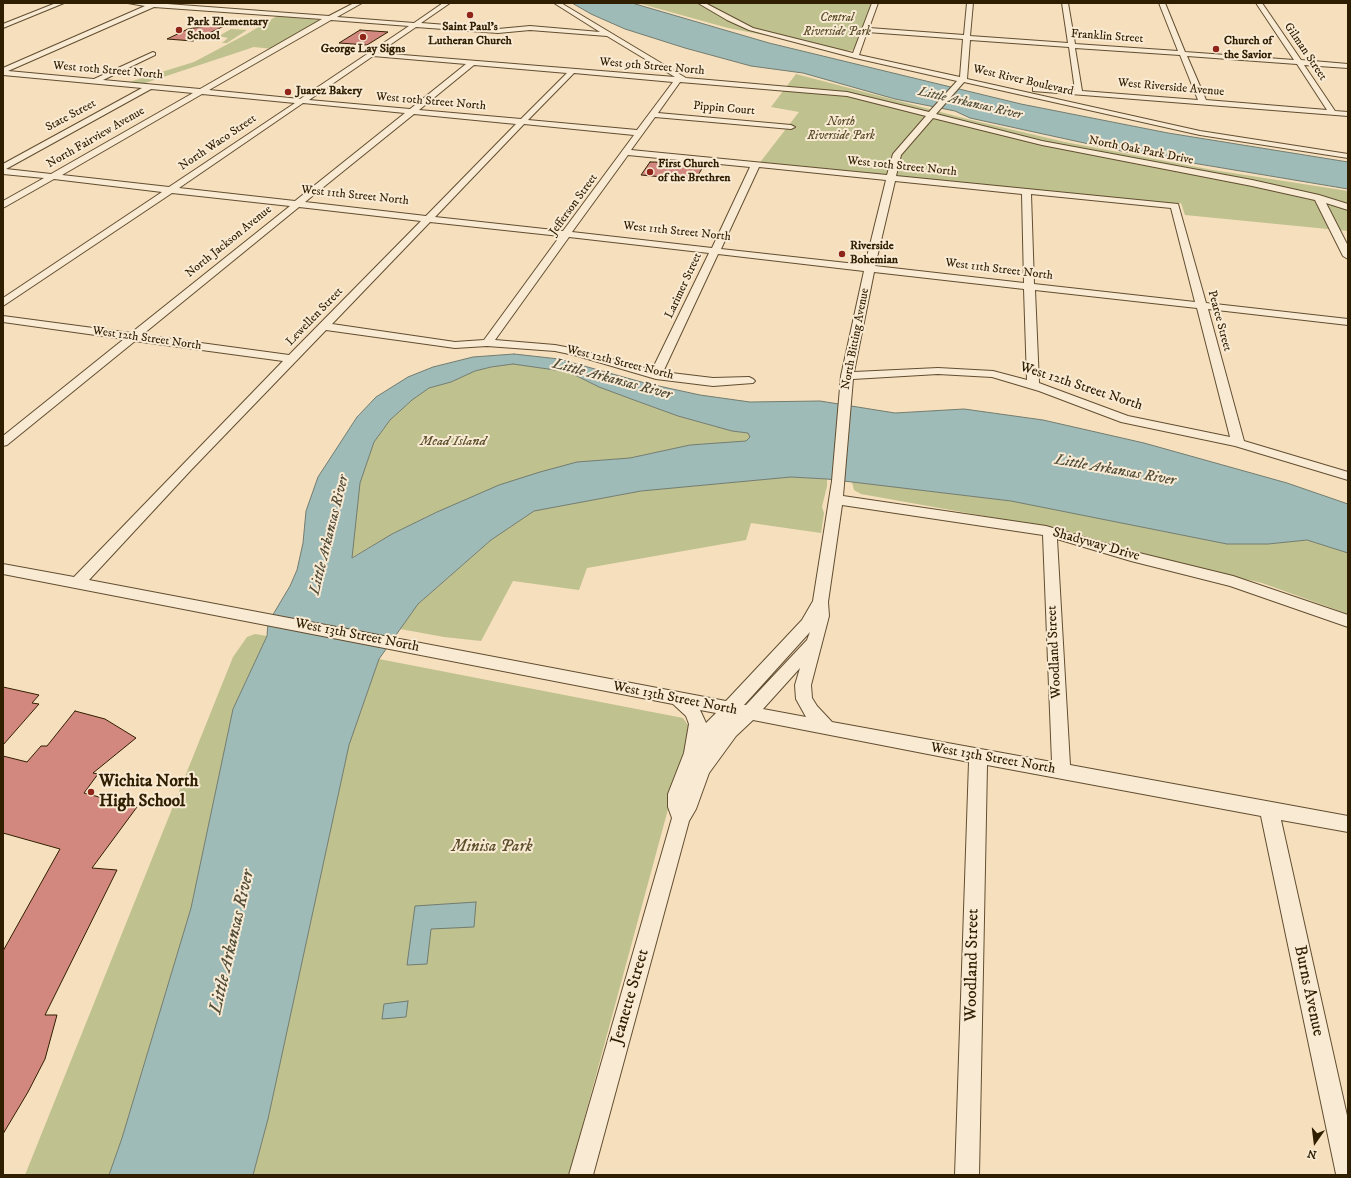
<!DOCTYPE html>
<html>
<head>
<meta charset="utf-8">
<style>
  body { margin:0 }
  #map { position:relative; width:1351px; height:1178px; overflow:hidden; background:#f6dfbd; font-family:"IM FELL DW Pica",serif }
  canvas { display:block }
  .frame { position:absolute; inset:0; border:4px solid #301e01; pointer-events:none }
  .north { position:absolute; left:1295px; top:1122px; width:40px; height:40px; -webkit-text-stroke:3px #f9ead4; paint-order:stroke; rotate:194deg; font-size:11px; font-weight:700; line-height:16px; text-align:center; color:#301e01 }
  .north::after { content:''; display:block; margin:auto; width:14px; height:18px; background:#301e01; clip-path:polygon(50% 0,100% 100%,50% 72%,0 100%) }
</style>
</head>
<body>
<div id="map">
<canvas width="1351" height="1178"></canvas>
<div class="frame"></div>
<div class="north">N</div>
</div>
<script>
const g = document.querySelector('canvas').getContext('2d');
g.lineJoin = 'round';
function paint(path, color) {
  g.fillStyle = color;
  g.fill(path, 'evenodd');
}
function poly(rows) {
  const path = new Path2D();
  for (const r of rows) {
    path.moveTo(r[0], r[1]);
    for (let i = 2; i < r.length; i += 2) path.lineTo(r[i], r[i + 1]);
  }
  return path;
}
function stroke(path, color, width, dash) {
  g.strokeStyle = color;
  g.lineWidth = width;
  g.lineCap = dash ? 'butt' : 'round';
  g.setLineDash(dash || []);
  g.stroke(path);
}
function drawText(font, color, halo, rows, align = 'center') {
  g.font = font + ' "IM FELL DW Pica",serif';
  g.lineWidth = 4;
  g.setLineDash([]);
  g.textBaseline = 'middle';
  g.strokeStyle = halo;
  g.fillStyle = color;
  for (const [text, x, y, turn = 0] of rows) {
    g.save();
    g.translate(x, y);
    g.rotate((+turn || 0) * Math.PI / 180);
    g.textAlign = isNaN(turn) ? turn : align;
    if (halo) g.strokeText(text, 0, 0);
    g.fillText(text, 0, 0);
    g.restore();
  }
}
const green = poly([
  [638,3,871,3,855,50,845,51,728,28],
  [277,16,322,20,273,49,254,47,139,85,126,83,194,62,245,35],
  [231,29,247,30,227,43,222,43,228,38,219,36],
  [796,74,971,120,1065,142,1213,170,1348,191,1348,231,1185,215,1181,203,1175,205,758,165,799,112,771,107],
  [513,364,569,372,599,387,634,400,678,416,732,431,748,433,750,437,746,441,690,445,630,458,577,462,437,512,392,534,351,558,360,483,374,442,390,420,412,400,429,388,451,382,475,371,491,367],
  [791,477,827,479,827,486,822,507,824,513,821,533,751,523,746,540,587,568,579,590,513,581,481,641,444,637,400,629,418,604,491,540,534,511,641,491],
  [852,482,1011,501,1227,544,1268,544,1307,540,1348,553,1348,614,1262,583,1180,564,1068,531,861,494,854,490],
  [255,634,267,636,233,709,191,908,122,1138,109,1175,25,1175,233,657,247,637],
  [379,659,683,718,690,728,569,1175,253,1175,268,1119,349,745]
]);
const water = poly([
  [572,3,632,3,769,43,1021,104,1168,133,1348,162,1348,189,1121,151,970,118,955,111,895,99,803,73,751,66,685,48,625,29,591,14,572,3],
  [514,354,559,359,645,383,700,395,750,402,820,401,895,413,964,409,1043,420,1144,443,1287,483,1348,504,1348,553,1307,540,1268,544,1227,544,1011,501,827,479,791,477,641,491,534,511,491,540,418,604,379,659,349,745,268,1119,253,1175,109,1175,122,1138,191,908,233,709,267,636,268,623,290,586,297,570,303,543,306,511,318,477,357,417,376,397,408,377,433,367,473,357,514,354],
  [513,364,569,372,599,387,634,400,678,416,732,431,748,433,750,437,746,441,690,445,630,458,577,462,540,472,499,485,437,512,392,534,352,558,360,483,374,442,390,420,412,400,429,388,451,382,475,371,491,367,513,364],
  [476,902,474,927,431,929,427,964,407,965,415,906,476,902],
  [408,1001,406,1017,382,1019,384,1004,408,1001]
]);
const building = poly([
  [225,23,226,25,193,41,167,39,188,29,225,23],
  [360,30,388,32,367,45,339,43,360,30],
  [650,162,655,162,703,167,695,180,641,175,650,162],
  [3,687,39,695,32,703,39,704,3,745,3,687],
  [75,711,105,719,136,738,93,773,98,774,84,793,137,807,92,868,117,870,45,1015,57,1015,45,1059,28,1092,3,1134,3,951,60,849,3,833,3,756,27,762,41,746,47,746,75,711]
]);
const minor = poly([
  [56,3,64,3,3,28,3,24,56,3],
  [128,3,154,3,329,16,354,3,362,3,337,17,414,23,443,3,450,3,421,23,498,29,530,26,600,32,554,3,561,3,686,78,847,92,929,112,957,81,855,58,749,30,727,20,698,3,705,3,753,28,853,53,872,3,878,3,869,28,964,35,967,3,973,3,970,36,1068,43,1062,3,1068,3,1075,44,1178,51,1159,3,1165,3,1185,52,1294,60,1256,3,1262,3,1301,60,1348,64,1348,68,1304,65,1335,111,1348,112,1348,116,1033,91,1033,87,1036,87,1075,90,1069,47,970,40,967,79,1200,131,1348,154,1348,158,1200,135,964,82,936,114,1042,141,1252,180,1319,195,1348,204,1348,210,1326,203,1348,246,1348,259,1343,256,1315,200,1252,186,1042,145,933,118,901,155,896,176,1178,204,1206,303,1348,319,1348,325,1208,309,1244,441,1348,472,1348,480,1235,446,1121,422,1039,391,992,377,938,374,853,379,843,496,1046,526,1131,551,1233,576,1348,615,1348,627,1230,586,1131,561,1057,539,1070,765,1348,816,1348,832,1281,820,1348,1120,1348,1175,1336,1174,1261,816,987,765,979,1175,955,1175,969,762,753,720,736,736,709,773,696,809,689,821,593,1175,569,1175,672,818,668,807,668,794,684,753,689,724,686,716,673,704,3,574,3,564,74,577,283,361,135,341,7,445,3,446,3,436,124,339,3,322,3,316,131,333,290,206,172,193,3,306,3,298,162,192,54,179,3,208,3,201,44,178,3,174,3,164,142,88,3,75,3,68,145,6,128,3],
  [154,7,322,19,200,89,103,80,155,55,155,53,153,52,94,79,8,71,154,7],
  [331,20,409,26,300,99,209,90,331,20],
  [416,27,498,33,530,30,607,36,675,77,378,53,416,27],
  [867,32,963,39,960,77,859,55,867,32],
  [1075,48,1180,55,1198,100,1082,91,1075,48],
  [373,56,466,64,410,109,309,100,373,56],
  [1187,56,1297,64,1327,110,1206,100,1187,56],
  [474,65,567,73,521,119,419,110,474,65],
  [574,73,673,82,637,130,528,120,574,73],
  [680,82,847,96,926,116,893,154,887,175,631,150,655,117,791,129,795,127,791,125,658,113,680,82],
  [151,89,193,93,51,174,6,169,151,89],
  [202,94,295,103,169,187,62,175,202,94],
  [303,103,405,113,295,201,179,188,303,103],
  [414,114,516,124,426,216,305,202,414,114],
  [524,124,634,135,563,231,435,217,524,124],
  [628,155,750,167,712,248,572,232,628,155],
  [759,167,886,180,865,265,721,249,759,167],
  [895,181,1022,194,1024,283,875,266,895,181],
  [1031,194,1171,208,1195,302,1034,284,1031,194],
  [299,207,421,221,289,355,142,335,299,207],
  [430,222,560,236,484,340,455,342,332,324,430,222],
  [569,237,709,253,652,370,576,349,555,345,495,340,569,237],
  [718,254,864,271,841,376,832,481,813,601,802,620,726,701,89,580,191,470,326,330,455,348,487,346,555,351,574,355,656,379,713,386,753,383,755,381,753,379,749,377,713,378,663,372,718,254],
  [874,272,1024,289,1027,380,993,371,938,368,854,372,874,272],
  [1035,290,1197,308,1230,437,1128,416,1039,383,1035,290],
  [842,505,1043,535,1052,762,832,722,817,706,812,698,811,685,829,616,828,602,842,505],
  [810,632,807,640,746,705,744,705,810,632],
  [800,668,795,685,796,699,806,717,763,709,800,668],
  [700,710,716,713,706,723,700,710]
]);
const markers = [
  [470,15,4,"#8f2418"],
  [179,30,4,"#8f2418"],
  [363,37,4,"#8f2418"],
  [1216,49,4,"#8f2418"],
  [288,92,4,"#8f2418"],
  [650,172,4,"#8f2418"],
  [842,254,4,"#8f2418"],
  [91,792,4,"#8f2418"]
];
const farParknames = [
  ["Central",837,19],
  ["Riverside Park",837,33],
  ["North",841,123],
  ["Riverside Park",841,137]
];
const farPoinames = [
  ["Park Elementary",187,23],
  ["School",187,37],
  ["Saint Paul's",470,28,"center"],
  ["Lutheran Church",470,42,"center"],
  ["Church of",1224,42],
  ["the Savior",1224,56],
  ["George Lay Signs",363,50,"center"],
  ["Juarez Bakery",296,92],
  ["First Church",658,165],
  ["of the Brethren",658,179],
  ["Riverside",850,247],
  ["Bohemian",850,261]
];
const farStreetnames = [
  ["Franklin Street",1107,37,4],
  ["Gilman Street",1305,52,56],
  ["West 9th Street North",652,67,5],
  ["West 10th Street North",108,71,5],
  ["West River Boulevard",1023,81,13],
  ["West Riverside Avenue",1171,88,5],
  ["West 10th Street North",431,102,5],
  ["Pippin Court",724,109,5],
  ["State Street",71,116,-28],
  ["North Fairview Avenue",96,138,-30],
  ["North Waco Street",218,143,-34],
  ["North Oak Park Drive",1141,151,11],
  ["West 10th Street North",902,167,6],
  ["West 11th Street North",355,196,6],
  ["Jefferson Street",574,205,-54],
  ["West 11th Street North",677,232,6],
  ["North Jackson Avenue",229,242,-39],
  ["West 11th Street North",999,270,7],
  ["Larimer Street",684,286,-65],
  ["Lewellen Street",315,317,-46],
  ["Pearce Street",1219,321,75],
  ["West 12th Street North",147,339,8],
  ["North Bitting Avenue",856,339,-79],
  ["West 12th Street North",620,363,14]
];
const farWaternames = [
  ["Little Arkansas River",970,104,13]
];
const streetNames = [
  ["West 12th Street North",1081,387,18],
  ["Shadyway Drive",1096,545,16],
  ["West 13th Street North",357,636,11],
  ["Woodland Street",1055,652,-93],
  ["West 13th Street North",675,699,11],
  ["West 13th Street North",993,759,10]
];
const parkNames = [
  ["Mead Island",453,442]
];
const waterNames = [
  ["Little Arkansas River",612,380,15],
  ["Little Arkansas River",1115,471,10],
  ["Little Arkansas River",330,535,-76]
];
const nearPoinames = [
  ["Wichita North",99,782],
  ["High School",99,802]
];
const nearParknames = [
  ["Minisa Park",492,847]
];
const nearStreetnames = [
  ["Woodland Street",973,965,-89],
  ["Burns Avenue",1308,991,78],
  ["Jeanette Street",631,997,-74]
];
const nearWaternames = [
  ["Little Arkansas River",233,942,-77]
];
paint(green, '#bfc18f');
paint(water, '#9ebbb8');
stroke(water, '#727c6f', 1);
paint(building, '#d2887e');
stroke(building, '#301e01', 1);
stroke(minor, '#624e30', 2);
paint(minor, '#f9ead4');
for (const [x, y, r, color] of markers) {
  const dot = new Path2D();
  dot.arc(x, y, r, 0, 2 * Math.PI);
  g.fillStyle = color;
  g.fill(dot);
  stroke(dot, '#f9ead4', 1.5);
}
drawText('italic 12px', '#5b4f2c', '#f9ead4', farParknames);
drawText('bold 12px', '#301e01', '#f9ead4', farPoinames, 'left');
drawText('12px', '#301e01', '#f9ead4', farStreetnames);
drawText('italic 13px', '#514d38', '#f9ead4', farWaternames);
drawText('14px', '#301e01', '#f9ead4', streetNames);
drawText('italic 14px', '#5b4f2c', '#f9ead4', parkNames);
drawText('italic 15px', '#514d38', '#f9ead4', waterNames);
drawText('bold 17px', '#301e01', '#f9ead4', nearPoinames, 'left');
drawText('italic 17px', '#5b4f2c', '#f9ead4', nearParknames);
drawText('17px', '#301e01', '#f9ead4', nearStreetnames);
drawText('italic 18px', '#514d38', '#f9ead4', nearWaternames);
</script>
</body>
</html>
